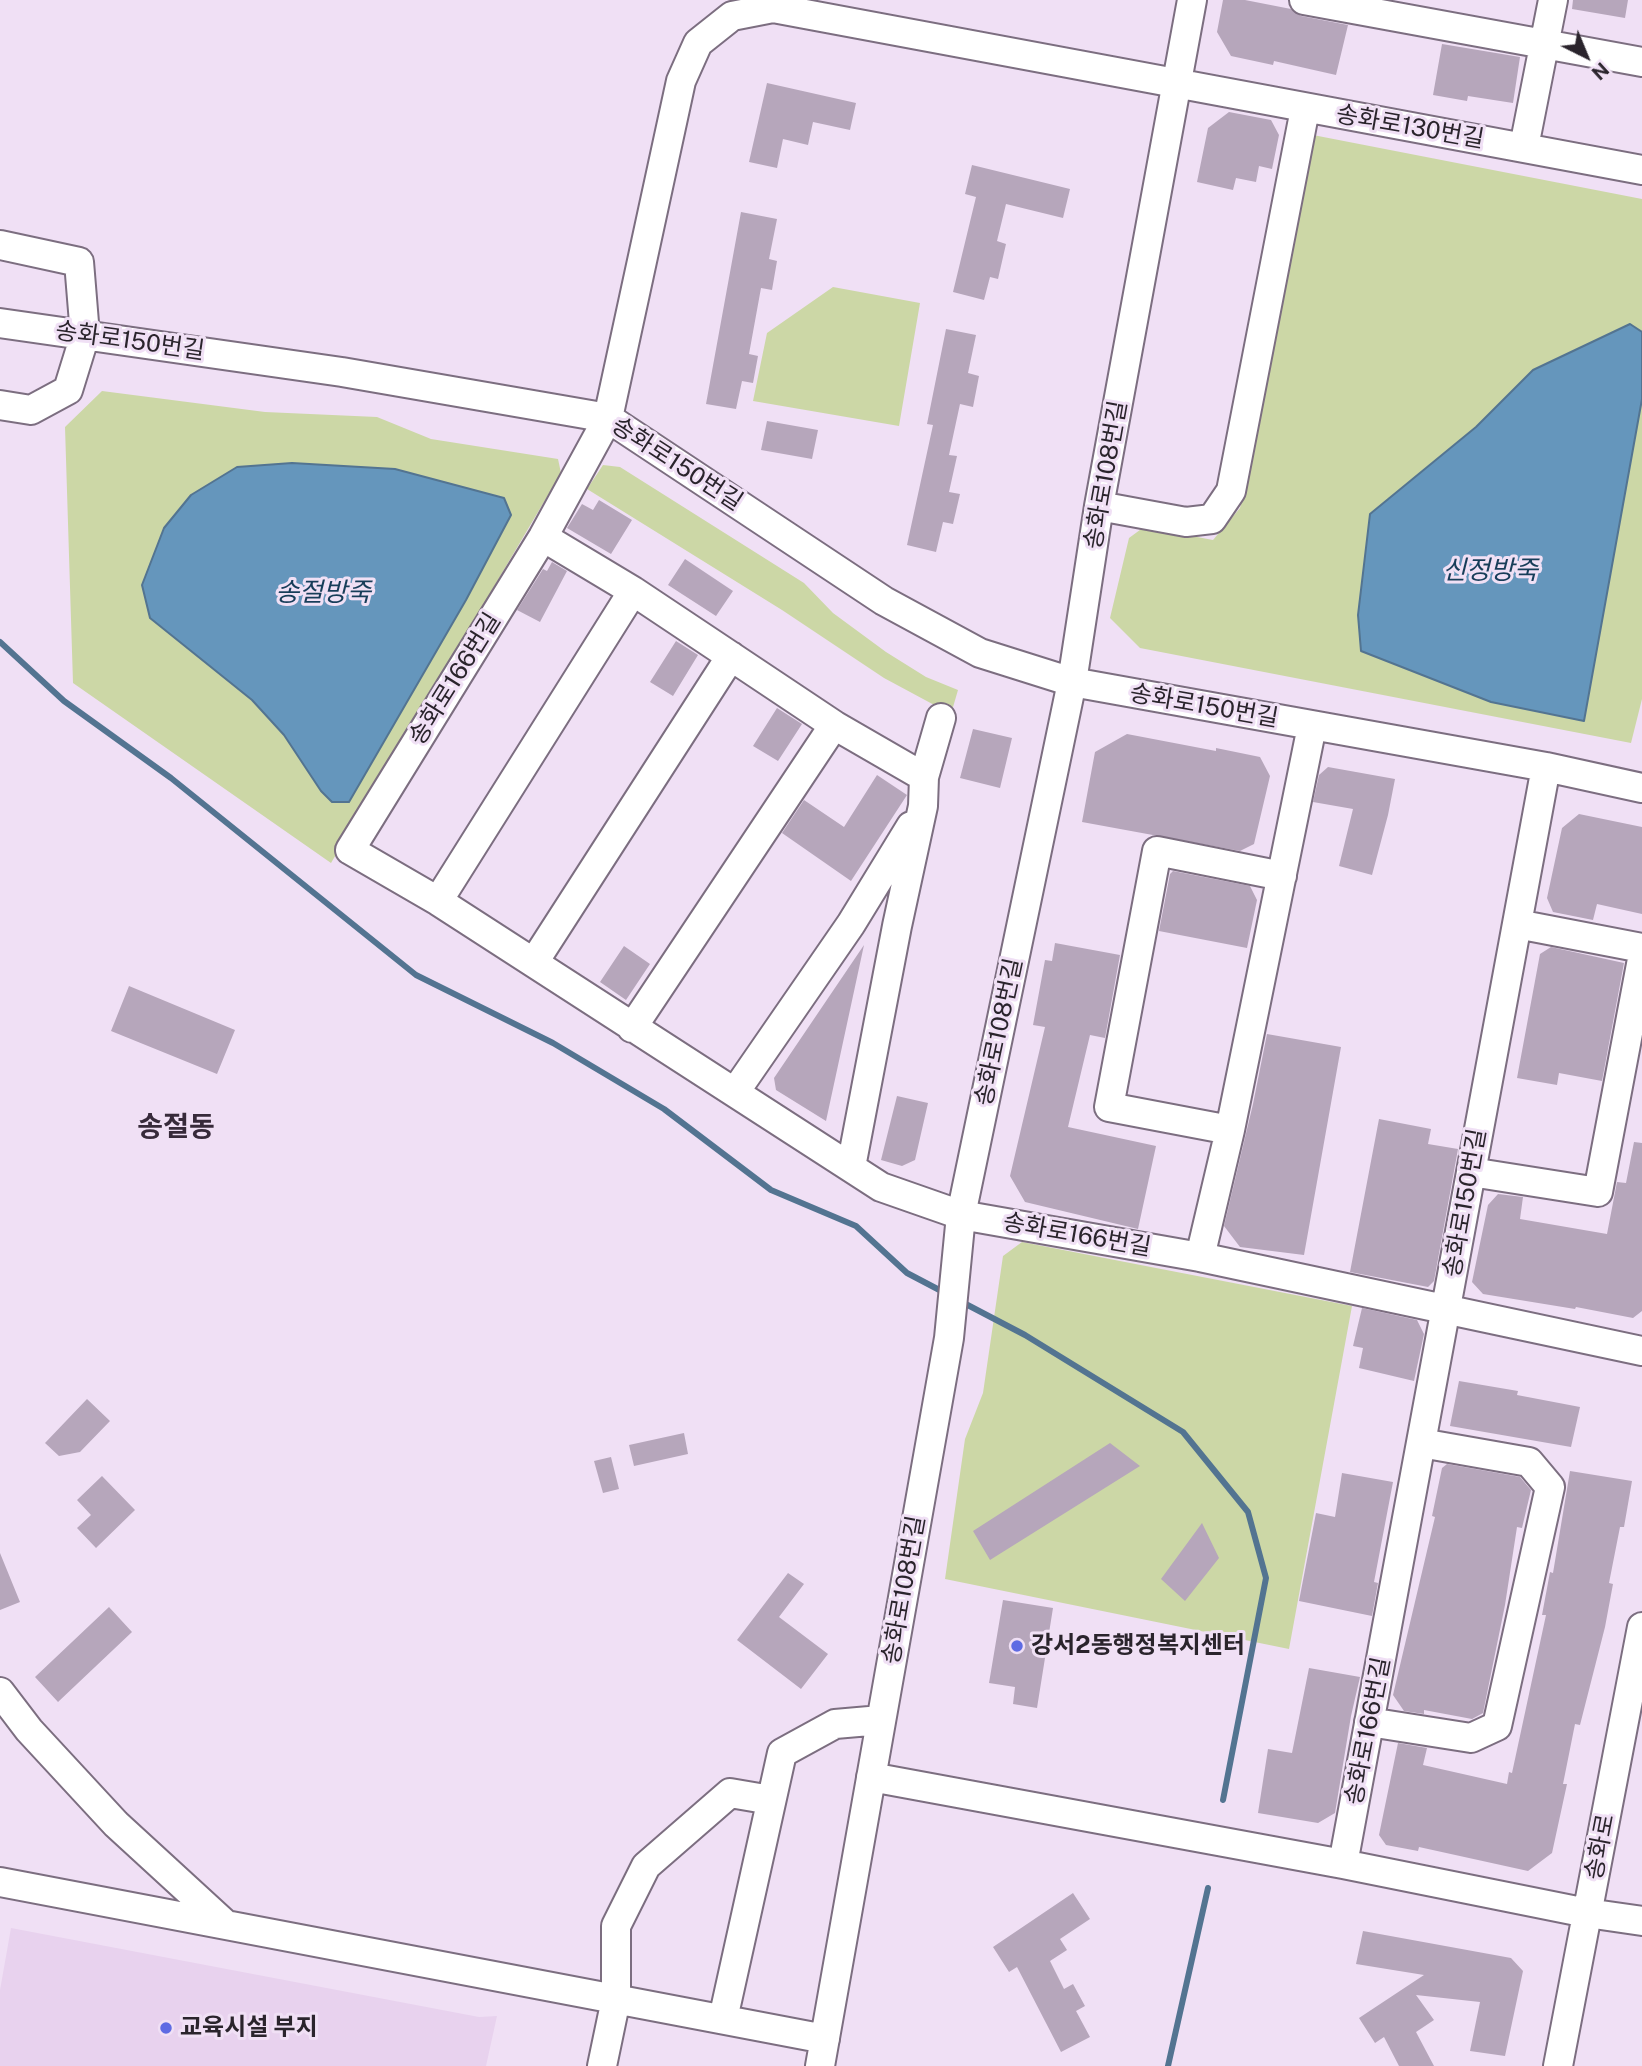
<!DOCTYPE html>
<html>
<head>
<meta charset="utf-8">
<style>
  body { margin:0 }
  #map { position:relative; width:1642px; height:2066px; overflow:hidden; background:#f0e0f5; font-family:"Public Sans",sans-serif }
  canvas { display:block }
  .north { position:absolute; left:1551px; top:21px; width:70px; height:70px; -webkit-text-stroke:5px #f0e0f5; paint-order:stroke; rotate:137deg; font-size:19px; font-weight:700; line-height:28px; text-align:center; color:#2a242c }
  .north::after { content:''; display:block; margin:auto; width:24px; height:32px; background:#2a242c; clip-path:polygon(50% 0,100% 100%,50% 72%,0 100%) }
</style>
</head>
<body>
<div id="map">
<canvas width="1642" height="2066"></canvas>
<div class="north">N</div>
</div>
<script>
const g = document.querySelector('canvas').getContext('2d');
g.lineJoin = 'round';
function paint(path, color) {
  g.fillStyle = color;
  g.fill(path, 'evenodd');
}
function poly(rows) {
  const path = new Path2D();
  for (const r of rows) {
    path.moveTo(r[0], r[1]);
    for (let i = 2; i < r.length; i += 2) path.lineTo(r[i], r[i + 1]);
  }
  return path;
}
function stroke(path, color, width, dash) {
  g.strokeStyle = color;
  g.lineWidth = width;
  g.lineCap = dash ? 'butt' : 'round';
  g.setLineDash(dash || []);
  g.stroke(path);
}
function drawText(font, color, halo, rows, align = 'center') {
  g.font = font + ' "Public Sans","Noto Sans KR",sans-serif';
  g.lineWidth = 6;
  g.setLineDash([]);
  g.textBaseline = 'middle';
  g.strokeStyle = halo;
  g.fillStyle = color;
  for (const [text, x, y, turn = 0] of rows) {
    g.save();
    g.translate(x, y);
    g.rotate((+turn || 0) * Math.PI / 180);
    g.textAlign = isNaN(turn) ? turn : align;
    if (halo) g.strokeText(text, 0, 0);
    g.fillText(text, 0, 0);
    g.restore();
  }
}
const built = poly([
  [11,1928,479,2017,497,2016,486,2066,0,2066,0,1990]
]);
const green = poly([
  [1313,135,1642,199,1642,699,1631,743,1140,648,1110,618,1129,538,1144,527,1213,540,1240,508],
  [833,287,920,303,899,426,753,401,767,333],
  [102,391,265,412,377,417,431,439,558,459,561,473,331,863,73,683,65,427],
  [603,465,620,467,804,583,833,613,886,652,926,677,958,690,951,714,884,678,782,610,587,489],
  [1022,1242,1352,1306,1289,1649,945,1579,965,1439,983,1393,1003,1256]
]);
const water = poly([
  [1630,324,1642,332,1642,399,1584,721,1491,702,1361,651,1358,615,1370,514,1476,427,1533,370,1630,324],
  [292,463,395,469,504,498,511,515,466,600,349,802,332,802,321,791,284,735,252,700,150,618,142,585,164,528,191,495,237,467,292,463]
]);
const stream = poly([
  [0,642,64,701,171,778,416,975,553,1043,664,1109,771,1190,856,1226,907,1273,947,1294],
  [960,1301,1025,1335,1183,1432,1248,1512,1266,1578,1223,1800],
  [1168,2066,1208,1888]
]);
const building = poly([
  [1223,0,1245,0,1291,9,1301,16,1348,25,1336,75,1274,61,1273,65,1231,56,1217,32],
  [1573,0,1628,0,1625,18,1572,9],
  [1442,44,1520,57,1513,103,1468,96,1467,101,1433,95],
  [767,83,856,103,850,130,813,122,808,145,783,139,777,168,749,162],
  [1229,112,1271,120,1279,135,1272,169,1259,166,1256,182,1236,178,1233,190,1197,182,1208,128],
  [972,165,1070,189,1063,218,1006,204,997,241,1006,244,998,279,990,277,984,300,953,292,976,197,965,194],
  [741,212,777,219,769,259,777,261,772,290,761,288,749,354,758,356,753,383,742,381,736,409,706,404],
  [946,329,976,335,968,373,979,376,973,407,960,404,949,455,957,456,949,492,960,494,953,524,943,522,936,552,907,545,933,425,927,424],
  [767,421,818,430,812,459,761,450],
  [599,500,632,520,611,554,567,528,582,504,593,510],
  [685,559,733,591,716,616,668,585],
  [552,562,567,571,540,622,517,610,543,569,547,571],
  [676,641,698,655,673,696,650,682],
  [777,708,802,724,778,761,753,746],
  [973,729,1012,738,1000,788,960,778],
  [1127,734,1216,751,1216,748,1260,757,1270,776,1254,844,1240,851,1082,822,1095,752],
  [1328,767,1395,779,1388,815,1372,875,1339,866,1353,809,1313,802,1319,775],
  [877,775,907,795,851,881,782,833,804,800,844,827],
  [1579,814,1642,827,1642,914,1597,904,1593,920,1553,912,1547,898,1562,828],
  [1173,871,1250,886,1257,900,1247,948,1159,931,1170,874],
  [1055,943,1120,955,1105,1038,1090,1035,1068,1127,1156,1146,1138,1229,1025,1202,1010,1176,1045,1027,1033,1025,1045,960,1052,961],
  [864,945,826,1121,776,1090,774,1078],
  [624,946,650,964,626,1000,600,982],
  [1551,947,1624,963,1602,1081,1559,1073,1557,1085,1517,1078,1540,954],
  [129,986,235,1030,217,1074,111,1031],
  [1267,1034,1341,1047,1304,1255,1240,1247,1224,1226,1253,1104],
  [897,1096,928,1103,915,1160,902,1166,881,1160],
  [1379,1119,1431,1129,1428,1144,1458,1149,1434,1281,1428,1287,1350,1272],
  [1634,1142,1642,1143,1642,1311,1633,1318,1576,1307,1575,1309,1483,1294,1472,1282,1488,1205,1498,1194,1523,1197,1520,1219,1607,1234,1617,1182,1626,1183],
  [1362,1308,1417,1320,1424,1334,1414,1381,1359,1368,1363,1348,1353,1346],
  [1459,1381,1518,1391,1517,1395,1580,1407,1571,1447,1450,1426],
  [87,1399,110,1421,80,1452,59,1456,45,1443],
  [684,1433,688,1454,634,1466,629,1445],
  [1110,1443,1140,1466,990,1560,973,1531],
  [611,1457,619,1489,603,1493,594,1461],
  [1447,1464,1520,1477,1531,1490,1522,1528,1517,1527,1505,1605,1483,1713,1472,1719,1424,1710,1424,1714,1404,1711,1393,1695,1435,1517,1432,1516,1442,1468],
  [1570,1471,1632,1481,1624,1527,1620,1527,1609,1583,1613,1584,1605,1627,1580,1725,1575,1724,1563,1784,1567,1784,1552,1853,1528,1871,1419,1847,1418,1851,1386,1845,1379,1835,1398,1743,1427,1748,1423,1765,1507,1784,1509,1772,1512,1773,1546,1615,1542,1615,1550,1572,1553,1573],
  [1342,1473,1393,1482,1374,1582,1378,1583,1372,1616,1299,1601,1316,1513,1335,1517],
  [102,1476,135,1510,96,1548,77,1528,91,1515,77,1500],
  [1202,1523,1219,1558,1185,1601,1161,1579],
  [0,1553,20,1602,0,1610],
  [788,1573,804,1584,779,1617,828,1654,801,1689,737,1640],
  [1003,1600,1053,1608,1037,1708,1013,1704,1015,1687,989,1683],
  [109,1607,132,1632,58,1702,35,1677],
  [1309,1668,1360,1677,1351,1716,1335,1813,1318,1823,1258,1813,1268,1749,1292,1753],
  [1073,1893,1090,1919,1060,1939,1067,1950,1050,1961,1064,1989,1073,1984,1085,2006,1076,2011,1090,2037,1061,2052,1017,1967,1009,1972,993,1947],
  [1363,1931,1511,1958,1523,1971,1505,2056,1470,2051,1480,2002,1416,1995,1434,2020,1416,2032,1434,2066,1399,2066,1384,2037,1375,2043,1359,2018,1424,1975,1356,1964]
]);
const minor = poly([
  [1304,0,1642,62],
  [1524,147,1553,0],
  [1642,170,773,8,732,16,698,43,681,81,608,418,543,537,350,850,438,901,881,1187,961,1215,1200,1257,1642,1351],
  [0,245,79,262,85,335,68,390,31,410,0,405],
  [0,323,342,372,608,418,884,601,980,653,1072,682,1546,767,1642,788],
  [1099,506,1186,522,1212,519,1231,491,1305,109],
  [543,537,633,591,834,725,924,777],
  [438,901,633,591],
  [1517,924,1642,948],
  [534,962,731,656],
  [632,1028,834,725],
  [735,1092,851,924,911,826],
  [1230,1130,1109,1107,1157,851,1282,876],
  [851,1167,897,926,923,806,924,777,941,718],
  [1471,1172,1598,1192,1642,959],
  [1200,1257,1230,1130,1312,726],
  [0,1692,29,1730,116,1824,225,1924],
  [1369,1722,1471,1738,1497,1726,1550,1487,1529,1462,1421,1443],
  [871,1777,1343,1864,1587,1913,1642,1921],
  [1343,1864,1546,767],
  [0,1882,825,2039],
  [723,2019,782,1753,835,1724,881,1720],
  [602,2066,616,1999,616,1926,646,1866,730,1793,771,1800],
  [820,2066,949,1338,961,1215,1072,682,1099,506,1192,0],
  [1558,2066,1642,1627]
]);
const markers = [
  [1017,1646,7,"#5e6be3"],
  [166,2028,7,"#5e6be3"]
];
const streetNames = [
  ["송화로130번길",1410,127,10],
  ["송화로150번길",130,341,8],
  ["송화로150번길",677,464,33],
  ["송화로108번길",1106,475,-80],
  ["송화로166번길",455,679,-58],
  ["송화로150번길",1204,706,10],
  ["송화로108번길",999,1032,-78],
  ["송화로150번길",1465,1203,-80],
  ["송화로166번길",1077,1235,10],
  ["송화로108번길",904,1590,-80],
  ["송화로166번길",1368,1731,-79],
  ["송화로",1600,1847,-79]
];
const poiNames = [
  ["강서2동행정복지센터",1031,1646],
  ["교육시설 부지",180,2028]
];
const waterNames = [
  ["신정방죽",1490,571],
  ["송절방죽",323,593]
];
const quarterNames = [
  ["송절동",176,1127]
];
paint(built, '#e8d2ee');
paint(green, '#ccd7a6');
paint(water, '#6596bc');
stroke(water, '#537491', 2);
stroke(stream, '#537491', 6);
paint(building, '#b6a6bb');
stroke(minor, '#7c6e80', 32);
stroke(minor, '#fff', 28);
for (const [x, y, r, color] of markers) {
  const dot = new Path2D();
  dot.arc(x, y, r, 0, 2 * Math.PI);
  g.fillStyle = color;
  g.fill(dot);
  stroke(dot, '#f0e0f5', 2.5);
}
drawText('24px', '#2a242c', '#f0e0f5', streetNames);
drawText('bold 24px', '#2a242c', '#f0e0f5', poiNames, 'left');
drawText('italic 26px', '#173d59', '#f0e0f5', waterNames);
drawText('bold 28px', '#372a3a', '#f0e0f5', quarterNames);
</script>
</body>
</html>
